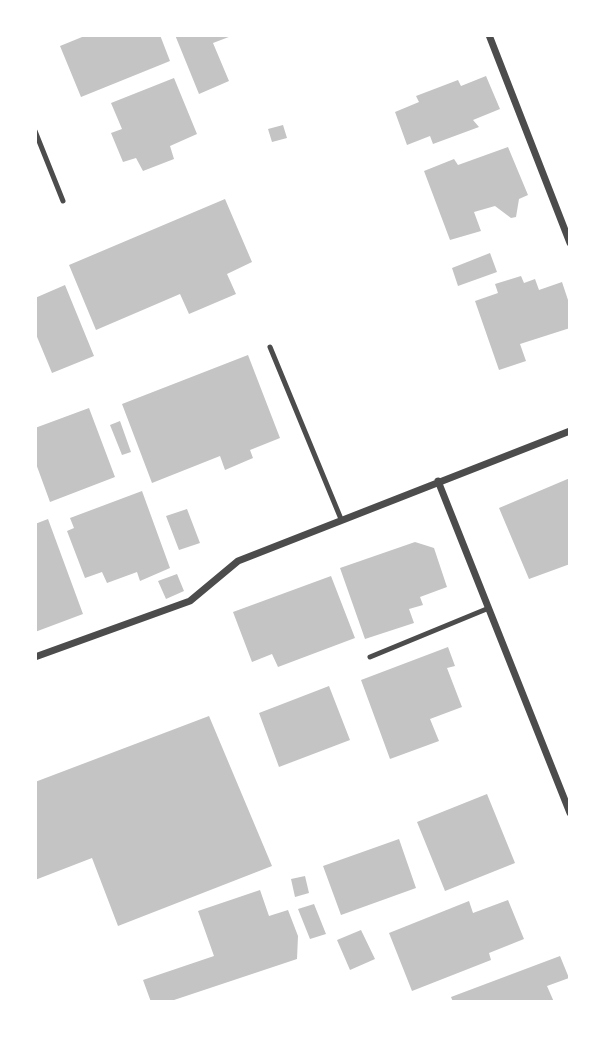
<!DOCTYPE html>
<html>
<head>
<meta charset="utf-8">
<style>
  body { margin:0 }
  #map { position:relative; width:605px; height:1037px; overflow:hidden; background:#fff; font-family:Spectral,serif }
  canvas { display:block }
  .frame { position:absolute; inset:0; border:37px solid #fff; pointer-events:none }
</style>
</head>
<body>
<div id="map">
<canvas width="605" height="1037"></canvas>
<div class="frame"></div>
</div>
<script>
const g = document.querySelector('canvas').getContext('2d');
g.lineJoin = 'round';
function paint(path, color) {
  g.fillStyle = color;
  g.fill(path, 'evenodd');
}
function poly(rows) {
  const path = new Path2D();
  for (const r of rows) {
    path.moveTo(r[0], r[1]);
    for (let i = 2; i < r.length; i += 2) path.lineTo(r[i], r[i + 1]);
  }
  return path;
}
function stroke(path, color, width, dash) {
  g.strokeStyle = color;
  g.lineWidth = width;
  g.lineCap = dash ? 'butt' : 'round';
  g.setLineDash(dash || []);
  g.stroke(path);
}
const building = poly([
  [87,35,160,35,170,61,81,97,60,46],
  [175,35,234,35,213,43,229,81,199,94],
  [486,76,500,109,473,120,479,127,433,144,430,136,407,145,395,112,419,102,416,96,458,80,461,86],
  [174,78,197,134,170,146,174,159,143,171,136,158,123,162,111,133,122,129,111,103],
  [283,125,287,138,272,142,268,129],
  [508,147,528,195,519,199,516,217,511,218,495,206,474,212,481,231,450,240,424,171,454,159,458,165],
  [225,199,252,262,227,274,236,294,189,314,180,294,96,330,69,265],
  [490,253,497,272,458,286,452,268],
  [521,276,524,283,535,279,539,290,562,282,570,306,570,328,520,344,526,361,499,370,475,301,498,293,495,284],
  [65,285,94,356,52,373,35,332,35,298],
  [248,355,280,438,250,450,253,458,225,470,220,456,152,483,122,404],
  [89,408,115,477,50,502,35,461,35,428],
  [120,421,131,452,122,455,110,425],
  [570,478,570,564,529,579,499,508],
  [142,491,170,568,140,581,137,572,107,583,102,572,85,578,67,531,74,528,70,518],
  [187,509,200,543,179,550,166,516],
  [48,519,83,614,35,632,35,524],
  [415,542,434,548,447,587,420,597,423,605,409,609,414,623,365,639,340,568],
  [177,574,184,591,166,599,158,581],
  [331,576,355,638,278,667,272,654,252,662,233,612],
  [448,647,455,666,447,668,462,707,430,719,439,741,390,759,361,680],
  [329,686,350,740,279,767,259,713],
  [209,716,272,866,118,926,92,858,35,880,35,782],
  [487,794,515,863,445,891,417,822],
  [399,839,416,888,341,915,323,866],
  [305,876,309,893,295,897,291,879],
  [260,890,269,916,288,910,298,936,297,959,168,1002,151,1002,143,980,214,956,198,911],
  [508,900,524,939,489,953,491,960,412,991,389,933,469,901,473,913],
  [314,904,326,934,310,939,298,909],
  [361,930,375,959,350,970,337,940],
  [560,956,569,978,547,986,554,1002,453,1002,451,997]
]);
const service = poly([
  [35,131,63,201],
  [270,347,341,519],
  [370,657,489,608]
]);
const minor = poly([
  [489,35,570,243],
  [438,481,570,813],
  [35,657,190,601,238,561,570,431]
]);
paint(building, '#c4c4c4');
stroke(service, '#4c4c4c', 5);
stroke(minor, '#4c4c4c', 7);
</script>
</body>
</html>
